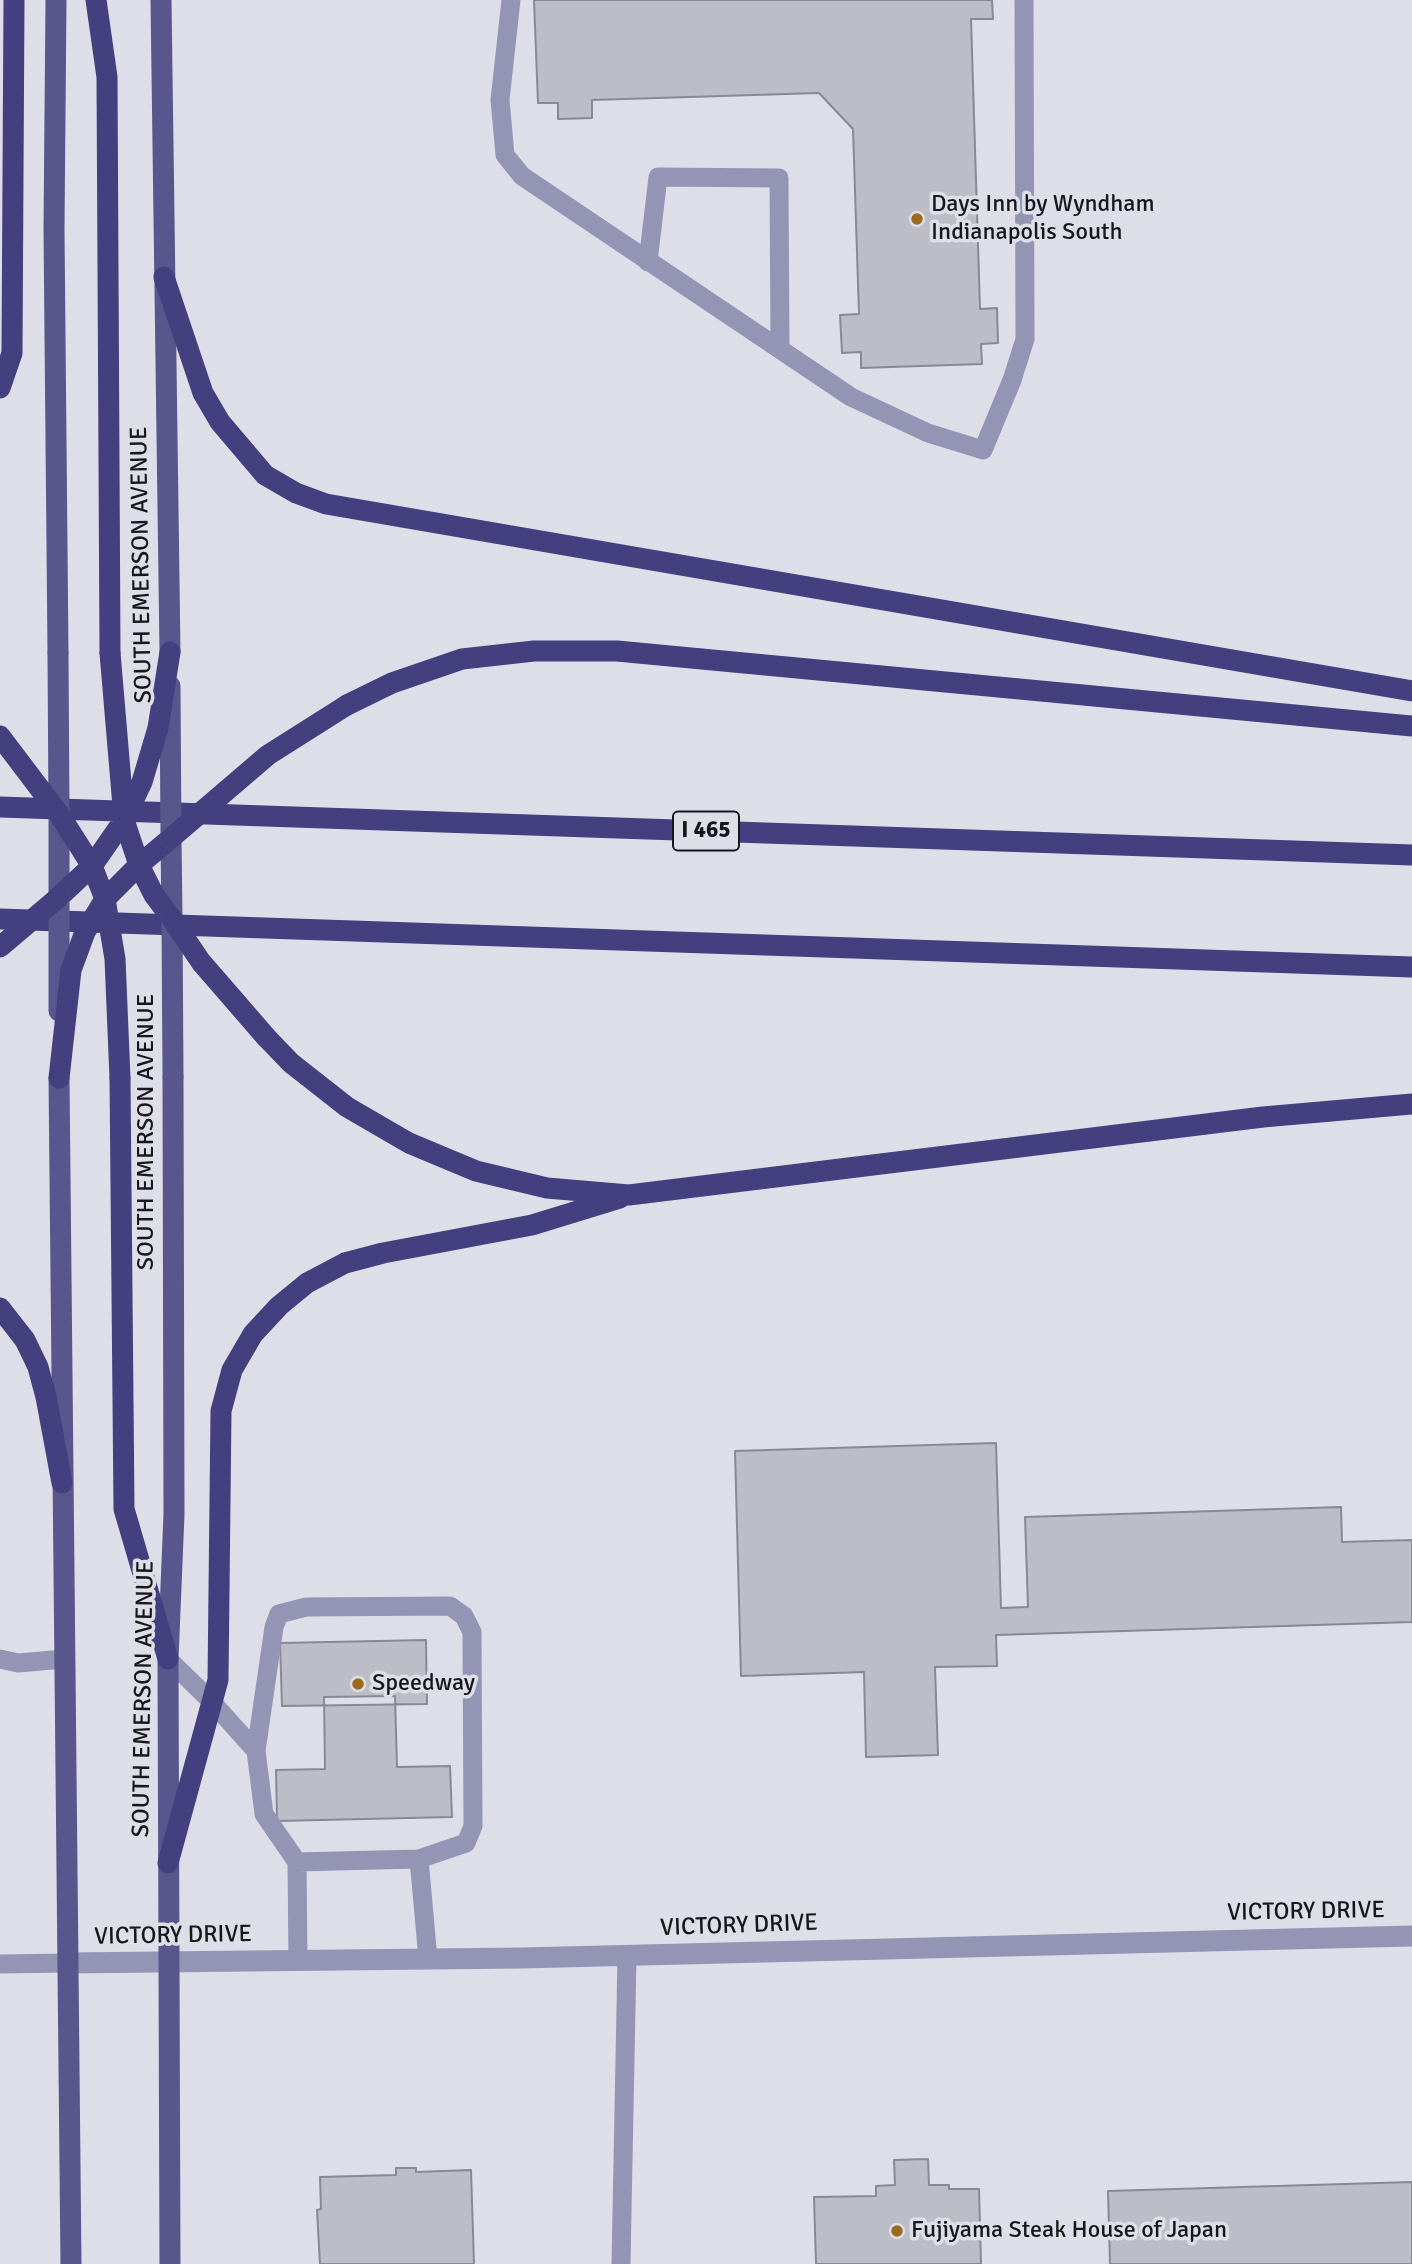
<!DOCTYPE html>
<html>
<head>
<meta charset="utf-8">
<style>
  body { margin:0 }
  canvas { display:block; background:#dedee9 }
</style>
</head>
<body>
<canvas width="1412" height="2264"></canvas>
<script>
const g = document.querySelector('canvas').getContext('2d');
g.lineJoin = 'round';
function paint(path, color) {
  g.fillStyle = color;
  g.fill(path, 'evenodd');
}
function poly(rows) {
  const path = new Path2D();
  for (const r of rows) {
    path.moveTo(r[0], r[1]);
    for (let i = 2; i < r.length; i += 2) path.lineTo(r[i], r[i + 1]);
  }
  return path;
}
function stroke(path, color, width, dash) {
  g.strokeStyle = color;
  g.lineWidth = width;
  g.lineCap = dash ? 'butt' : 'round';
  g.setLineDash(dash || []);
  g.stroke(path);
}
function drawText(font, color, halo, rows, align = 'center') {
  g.font = font + ' Signika,sans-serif';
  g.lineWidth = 7;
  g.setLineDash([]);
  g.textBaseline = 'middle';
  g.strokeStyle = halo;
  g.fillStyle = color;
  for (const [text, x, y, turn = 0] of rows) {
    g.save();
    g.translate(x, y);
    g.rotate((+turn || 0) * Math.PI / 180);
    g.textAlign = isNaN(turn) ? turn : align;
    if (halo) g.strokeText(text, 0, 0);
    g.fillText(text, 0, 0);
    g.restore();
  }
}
const building = poly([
  [534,0,992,0,993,19,971,19,980,309,997,308,998,343,981,344,982,364,861,368,861,352,842,353,840,315,859,314,853,129,819,93,592,100,592,118,558,119,558,103,538,103,534,0],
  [996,1443,1001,1608,1028,1607,1025,1517,1341,1507,1342,1542,1412,1540,1412,1622,996,1635,997,1666,935,1667,938,1755,866,1757,864,1672,741,1676,735,1451,996,1443],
  [426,1640,427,1704,282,1706,280,1643,426,1640],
  [395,1696,397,1767,450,1766,452,1817,277,1821,276,1770,325,1769,324,1697,395,1696],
  [928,2159,929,2185,949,2185,949,2189,979,2189,981,2264,816,2264,814,2197,876,2196,876,2186,895,2185,894,2160,928,2159],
  [396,2168,416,2168,416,2172,471,2170,474,2264,320,2264,317,2210,321,2209,320,2177,396,2175,396,2168],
  [1412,2182,1412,2264,1110,2264,1108,2191,1412,2182]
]);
const lane = poly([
  [511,0,500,100,505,155,522,176,851,397,928,433,983,450,1012,380,1025,339,1024,0],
  [648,262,658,177,779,178,780,347],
  [0,1659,18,1663,64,1659],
  [168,1659,212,1702,256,1751],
  [297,1862,419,1859,428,1959],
  [298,1961,297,1862,264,1814,256,1751,274,1627,279,1614,306,1607,450,1606,464,1616,472,1632,473,1826,466,1843,419,1859],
  [0,1964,67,1963],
  [621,2264,627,1956]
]);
const street = poly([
  [67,1963,522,1958,1412,1936]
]);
const primary = poly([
  [56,0,54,229,58,653],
  [161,0,170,652],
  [59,814,59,897],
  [171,838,172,919],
  [59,1078,71,2264],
  [170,2264,168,1659,174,1514,173,1077]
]);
const highway = poly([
  [96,0,107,77,110,653],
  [164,277,203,393,220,422,265,475,296,493,326,504,1412,691],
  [0,388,12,353,14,0],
  [347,705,392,683,462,659,534,651,617,651,1412,726],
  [0,807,1412,855],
  [59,814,92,866,105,899,139,865,171,838],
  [124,820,139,865,154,895,172,919],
  [59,897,92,866,124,820],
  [0,919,1412,967],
  [266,1037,291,1063,347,1107,409,1143,476,1171,547,1188,629,1195,1263,1117,1412,1104],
  [120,1078,124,1509,168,1659],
  [0,1308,25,1340,38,1367,46,1397,62,1483],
  [168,1863,218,1680,221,1411,232,1370,253,1334,279,1306,307,1283,345,1263,383,1253,532,1225,620,1198]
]);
const primaryBridge = poly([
  [58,653,59,814],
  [170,686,171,838],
  [59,897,59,1011],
  [172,919,173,1077]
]);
const highwayBridge = poly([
  [110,653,124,818],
  [0,736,59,814],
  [124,820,142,782,158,728,170,652],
  [171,838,268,755,347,705],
  [105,899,115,959,120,1078],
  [172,919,201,962,266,1037],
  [0,947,59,897],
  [59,1078,71,970,85,932,105,899]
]);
const markers = [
  [917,219,7,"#9a6b1c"],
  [358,1684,7,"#9a6b1c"],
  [897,2231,7,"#9a6b1c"]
];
const shields = [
  [706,831,66]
];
const shieldNames = [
  ["I 465",706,831]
];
const poiNames = [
  ["Days Inn by Wyndham",931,205],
  ["Indianapolis South",931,233],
  ["Speedway",372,1684],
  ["Fujiyama Steak House of Japan",911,2231]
];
const streetNames = [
  ["SOUTH EMERSON AVENUE",142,565,-91],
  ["SOUTH EMERSON AVENUE",147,1132,-90],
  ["SOUTH EMERSON AVENUE",144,1699,-89],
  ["VICTORY DRIVE",1306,1912,-1],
  ["VICTORY DRIVE",739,1926,-2],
  ["VICTORY DRIVE",173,1936,-1]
];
paint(building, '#bcbdc7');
stroke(building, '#888993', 2);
stroke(lane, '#9495b5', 19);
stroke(street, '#9495b5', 21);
stroke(primary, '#59568d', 21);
stroke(highway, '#443f7e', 21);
stroke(primaryBridge, '#59568d', 21);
stroke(highwayBridge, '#443f7e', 21);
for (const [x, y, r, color] of markers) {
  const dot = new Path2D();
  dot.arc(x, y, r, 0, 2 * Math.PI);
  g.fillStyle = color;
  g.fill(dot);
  stroke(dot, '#dedee9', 2.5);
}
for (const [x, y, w] of shields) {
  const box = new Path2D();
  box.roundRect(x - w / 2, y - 19.5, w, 39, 5);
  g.fillStyle = '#dedee9';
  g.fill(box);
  stroke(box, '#17171b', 2);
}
drawText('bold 23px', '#17171b', null, shieldNames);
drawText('24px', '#17171b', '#dedee9', poiNames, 'left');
drawText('24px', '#17171b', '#dedee9', streetNames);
</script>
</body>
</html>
